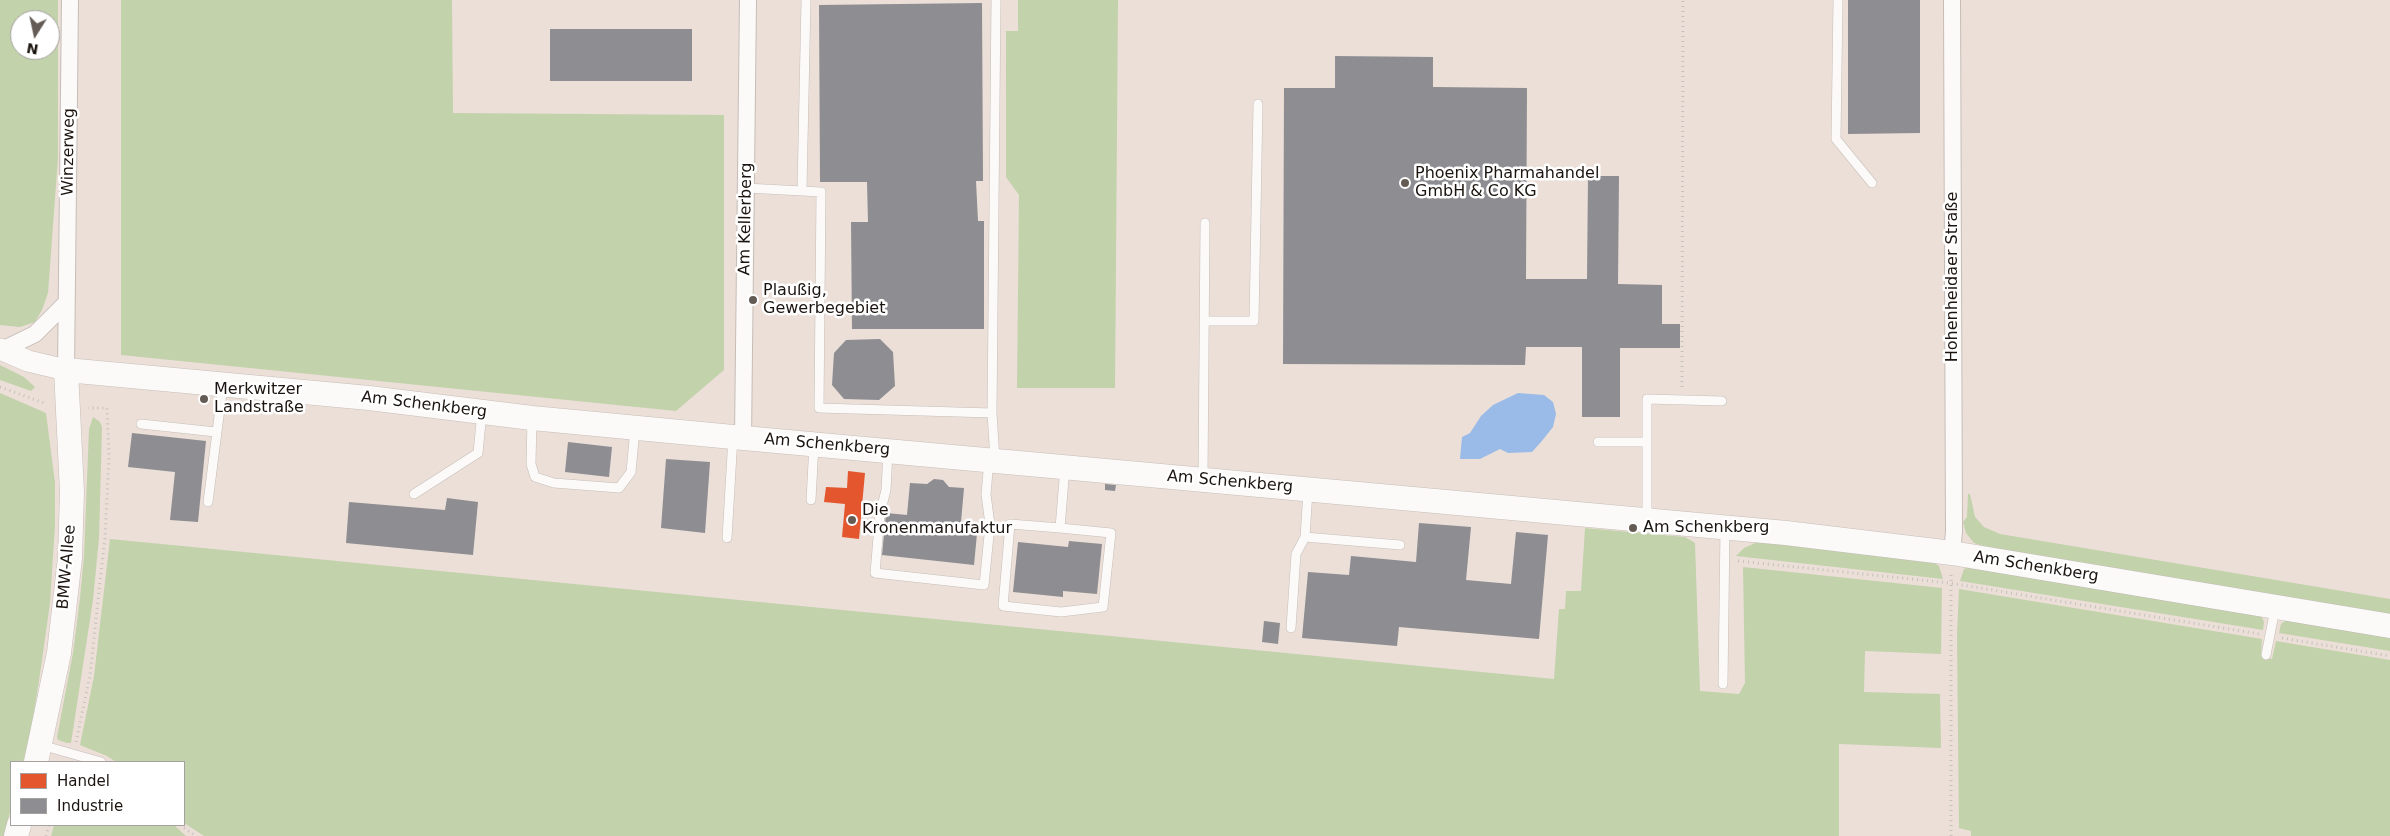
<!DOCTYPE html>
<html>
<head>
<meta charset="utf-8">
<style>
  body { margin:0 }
  #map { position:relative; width:2390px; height:836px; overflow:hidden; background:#ebdfd8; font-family:"DejaVu Sans",sans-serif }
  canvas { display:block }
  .legend { position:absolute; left:10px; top:761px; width:175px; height:65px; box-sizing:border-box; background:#fff; border:1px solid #a4a19f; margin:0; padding:6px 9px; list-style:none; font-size:15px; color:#1b140f }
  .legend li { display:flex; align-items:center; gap:10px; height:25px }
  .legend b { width:25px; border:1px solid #a4a19f }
  .north { position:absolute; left:10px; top:10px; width:50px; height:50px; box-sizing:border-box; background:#fff; border:1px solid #a4a19f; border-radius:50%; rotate:190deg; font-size:14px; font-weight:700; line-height:20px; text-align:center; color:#1b140f }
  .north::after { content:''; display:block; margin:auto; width:18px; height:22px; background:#645b55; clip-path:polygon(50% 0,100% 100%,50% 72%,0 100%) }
</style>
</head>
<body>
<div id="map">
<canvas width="2390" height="836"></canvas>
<ul class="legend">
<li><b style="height:14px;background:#e4572e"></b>Handel</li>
<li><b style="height:14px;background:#8d8d92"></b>Industrie</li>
</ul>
<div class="north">N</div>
</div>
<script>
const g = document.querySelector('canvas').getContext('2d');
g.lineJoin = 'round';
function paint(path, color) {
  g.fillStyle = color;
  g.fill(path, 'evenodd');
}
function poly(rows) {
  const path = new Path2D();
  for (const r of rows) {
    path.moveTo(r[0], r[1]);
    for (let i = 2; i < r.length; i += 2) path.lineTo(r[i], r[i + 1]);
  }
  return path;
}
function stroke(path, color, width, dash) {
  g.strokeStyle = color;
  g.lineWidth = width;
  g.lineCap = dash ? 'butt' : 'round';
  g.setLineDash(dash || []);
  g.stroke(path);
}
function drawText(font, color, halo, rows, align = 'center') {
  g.font = font + ' "DejaVu Sans",sans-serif';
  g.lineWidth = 5;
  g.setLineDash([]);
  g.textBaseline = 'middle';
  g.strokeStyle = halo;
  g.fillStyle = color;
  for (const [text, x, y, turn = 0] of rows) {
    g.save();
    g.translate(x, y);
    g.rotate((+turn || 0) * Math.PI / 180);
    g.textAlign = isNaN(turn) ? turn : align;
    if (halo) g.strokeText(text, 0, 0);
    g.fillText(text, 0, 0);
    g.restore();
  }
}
const green = poly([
  [0,0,58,0,58,158,48,293,42,310,35,322,20,327,0,325],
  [20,20,50,20,50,50,20,50],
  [121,0,452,0,453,113,724,115,724,370,676,411,121,355],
  [1018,0,1118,0,1115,388,1017,388,1019,195,1006,177,1006,31,1018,31],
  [0,365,24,377,35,387,31,391,0,380],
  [0,393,46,413,55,483,55,525,50,603,40,674,31,731,23,762,11,762,11,808,4,836,0,836],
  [93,417,100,422,102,427,99,538,93,600,71,743,67,743,58,740,57,737,73,653,80,598,84,556,89,429],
  [1968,494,1970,494,1975,517,1984,527,2000,534,2390,599,2390,615,1990,548,1974,543,1966,533,1963,522,1967,517],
  [1585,528,1685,537,1695,543,1700,691,1739,694,1745,683,1743,567,1942,588,1941,654,1865,651,1864,692,1940,694,1941,748,1839,744,1839,836,204,836,184,823,184,762,116,762,107,756,80,745,94,676,110,539,1554,679,1559,609,1565,609,1566,591,1581,591],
  [1762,540,1929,559,1939,566,1943,579,1736,556,1744,548],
  [1972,566,2261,615,2264,622,2263,630,1960,581,1964,569],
  [1959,589,2262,639,2261,656,2272,659,2276,641,2390,660,2390,836,1971,836,1971,831,1959,828,1957,635],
  [2288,619,2390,636,2390,651,2279,633,2281,624],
  [54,825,174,825,186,836,51,836]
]);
const water = poly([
  [1518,393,1544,395,1553,402,1556,414,1553,427,1541,442,1532,452,1508,453,1500,449,1480,459,1460,459,1462,437,1470,433,1481,416,1493,405]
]);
const shops = poly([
  [848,471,865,473,859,539,842,537,845,504,824,502,826,487,847,488]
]);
const industry = poly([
  [1848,0,1920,0,1920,133,1848,134],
  [982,3,983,181,976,181,978,221,984,221,984,329,852,329,851,222,868,222,867,182,820,182,819,5],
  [550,29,692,29,692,81,550,81],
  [1335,56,1433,57,1433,87,1527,88,1526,279,1587,279,1588,176,1619,176,1618,284,1662,285,1662,324,1680,324,1680,348,1620,348,1620,417,1582,417,1582,347,1526,347,1525,365,1283,364,1284,88,1335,88],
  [880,339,893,352,895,386,879,400,844,399,832,385,834,353,846,340],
  [132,433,206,441,198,522,170,520,175,472,128,467],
  [568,442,612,447,609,477,565,472],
  [666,459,710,462,705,533,661,528],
  [934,479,943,480,949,487,964,488,961,522,978,523,974,565,882,555,886,513,907,515,910,483,927,484],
  [1105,484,1116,485,1115,491,1105,490],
  [447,498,478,502,473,555,346,543,349,502,445,510],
  [1419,523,1471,527,1466,580,1511,584,1516,532,1548,535,1539,639,1399,627,1397,646,1302,638,1308,572,1349,575,1351,556,1416,562],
  [1069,541,1102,544,1097,594,1063,591,1063,597,1013,592,1018,542,1068,547],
  [1264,621,1280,623,1278,644,1262,642]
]);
const path = poly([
  [0,387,47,404],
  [1682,387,1683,0],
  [1738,561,1950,583,2259,634],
  [2282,638,2390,656],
  [76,742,90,676,98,600,105,538,109,457,107,408,88,408],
  [180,825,196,836],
  [46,836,49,825],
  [1951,836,1951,572]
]);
const service = poly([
  [1838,0,1836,139,1872,183],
  [746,188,821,192,819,408,992,413,995,460],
  [802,190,806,0],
  [1204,321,1254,321,1258,104],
  [992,413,996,0],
  [532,418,531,464,535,477,554,483,619,488,631,472,635,429],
  [141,424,216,432],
  [1598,442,1647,442],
  [888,451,886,490,880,514,875,573,984,585,990,525,986,494,989,460],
  [1203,479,1205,223],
  [1308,491,1305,537,1400,545],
  [414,494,478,453,482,412],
  [811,500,814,444],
  [208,502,223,385],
  [1647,520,1647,399,1722,401],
  [1060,528,1010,524,1003,606,1061,612,1103,607,1111,533,1060,528,1065,467],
  [727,538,733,437],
  [1291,628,1296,554,1305,537],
  [2266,655,2275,609],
  [1723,684,1725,527],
  [41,745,101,762]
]);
const minor = poly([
  [2,350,35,334,66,303],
  [66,370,70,0],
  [743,438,748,0],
  [1952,553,1954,532,1952,0]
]);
const tertiary = poly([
  [0,349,28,361,66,370]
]);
const secondary = poly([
  [36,762,59,653,70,558,72,492,66,370,369,398,532,418,733,437,1786,533,1952,553,2390,626],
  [16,836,19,825]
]);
const markers = [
  [1405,183,5,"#645b55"],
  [753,300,5,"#645b55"],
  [204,399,5,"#645b55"],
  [852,520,5,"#645b55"],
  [1633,528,5,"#645b55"]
];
const streetNames = [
  ["Winzerweg",69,152,-89],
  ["Am Kellerberg",746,219,-89],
  ["Hohenheidaer Straße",1953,277,-90],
  ["Am Schenkberg",424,405,7],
  ["Am Schenkberg",827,445,5],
  ["Am Schenkberg",1230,482,5],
  ["BMW-Allee",67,567,-85],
  ["Am Schenkberg",2036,567,9]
];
const poiNames = [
  ["Phoenix Pharmahandel",1415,174],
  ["GmbH & Co KG",1415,192],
  ["Plaußig,",763,291],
  ["Gewerbegebiet",763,309],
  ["Merkwitzer",214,390],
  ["Landstraße",214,408],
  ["Die",862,511],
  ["Kronenmanufaktur",862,529],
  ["Am Schenkberg",1643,528]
];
paint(green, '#c2d2ab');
paint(water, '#9abbe8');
paint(shops, '#e4572e');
paint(industry, '#8d8d92');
stroke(service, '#c6bdb7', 10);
stroke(minor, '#c6bdb7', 18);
stroke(tertiary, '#c6bdb7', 22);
stroke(secondary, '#c6bdb7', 25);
stroke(path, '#c4c1be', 3, [1, 4]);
stroke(service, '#fcfaf9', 9);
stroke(minor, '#fcfaf9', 16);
stroke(tertiary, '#fcfaf9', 21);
stroke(secondary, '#fcfaf9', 24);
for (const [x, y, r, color] of markers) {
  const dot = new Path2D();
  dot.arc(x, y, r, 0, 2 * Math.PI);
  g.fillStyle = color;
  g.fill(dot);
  stroke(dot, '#fff', 2);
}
drawText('16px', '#1b140f', '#fff', streetNames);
drawText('16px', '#1b140f', '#fff', poiNames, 'left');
</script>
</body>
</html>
